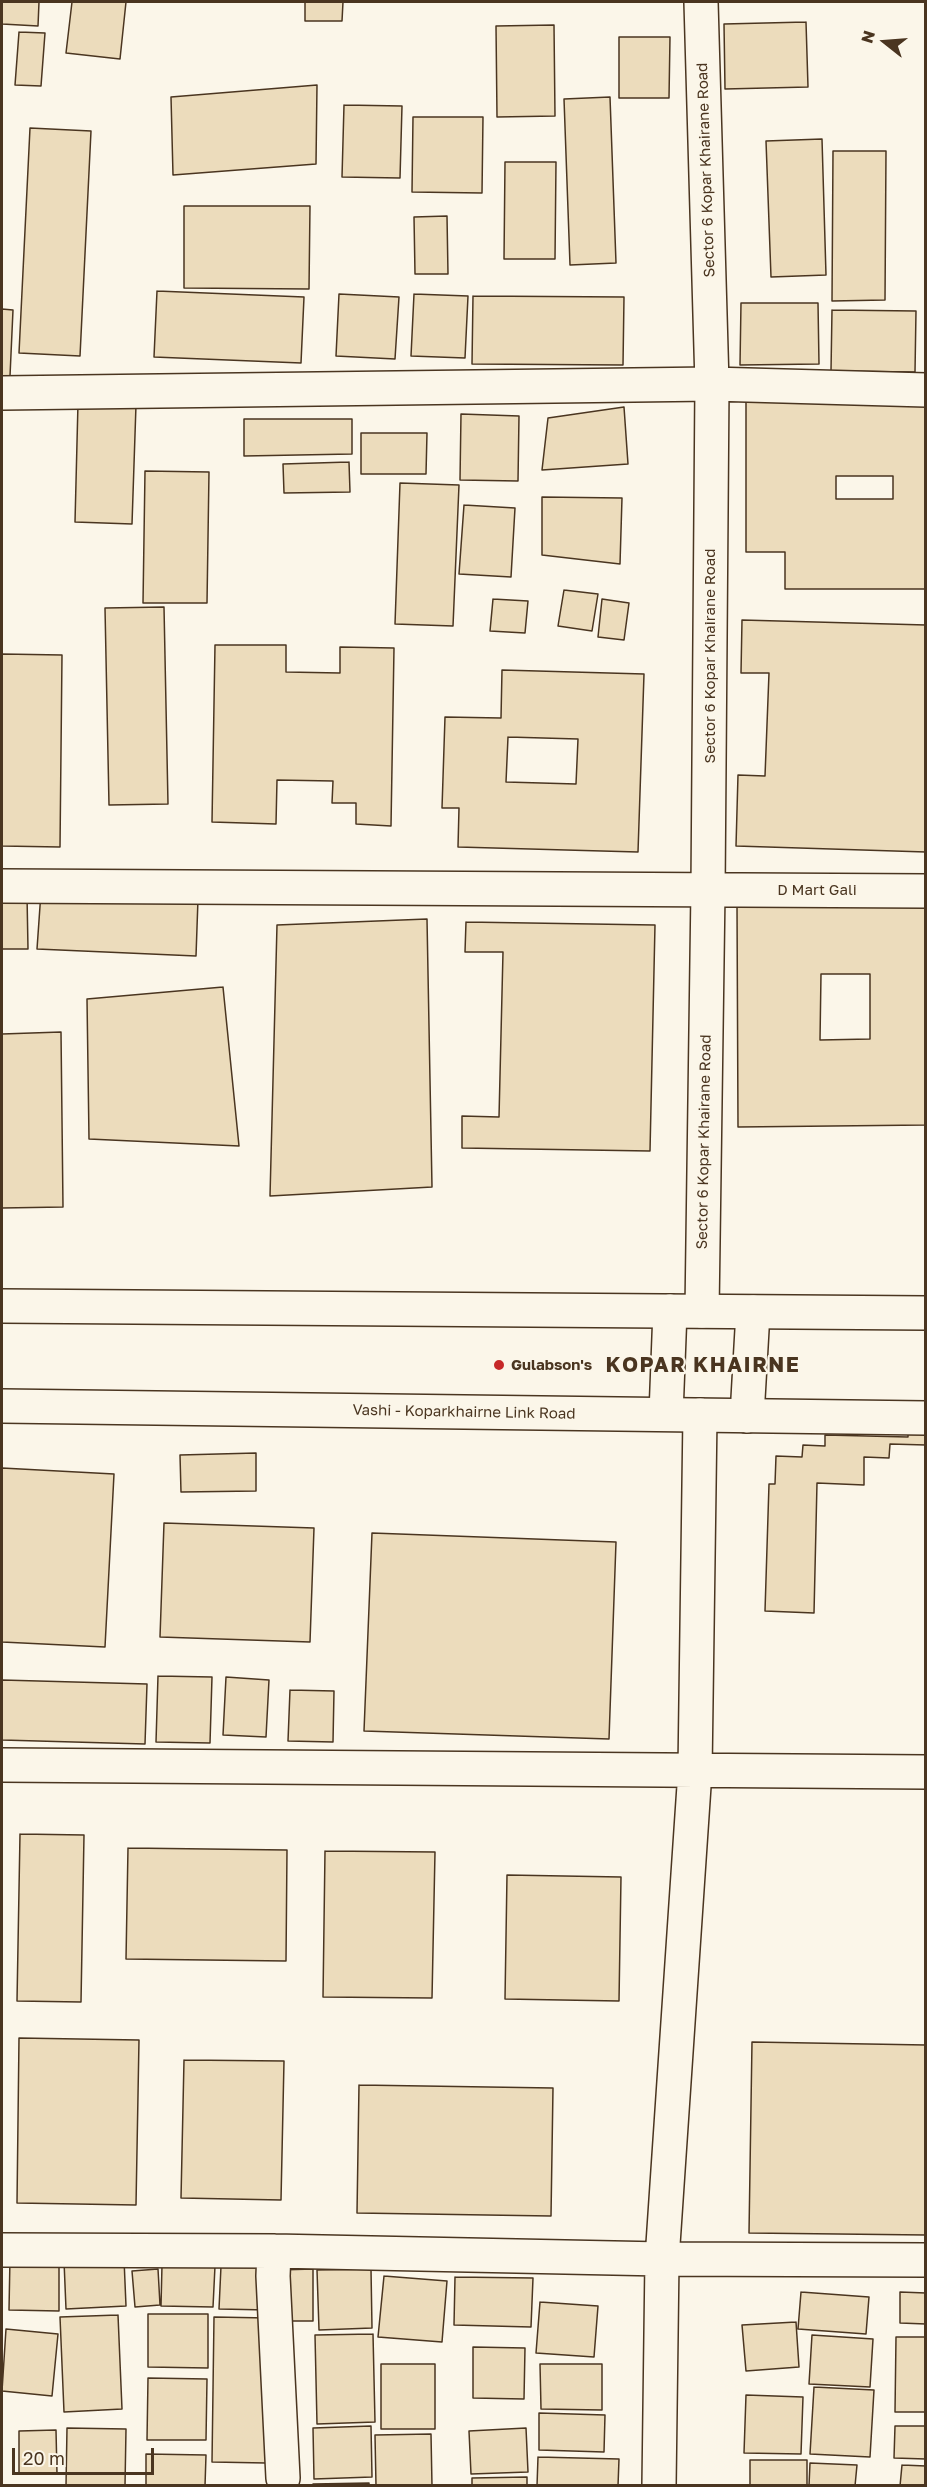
<!DOCTYPE html>
<html>
<head>
<meta charset="utf-8">
<style>
  body { margin:0 }
  #map { position:relative; width:927px; height:2487px; overflow:hidden; background:#fbf6e9; font-family:"Golos Text",sans-serif }
  canvas { display:block }
  .frame { position:absolute; inset:0; border:3px solid #4a3520; pointer-events:none }
  .north { position:absolute; left:855px; top:12px; width:60px; height:60px; -webkit-text-stroke:4px #fbf6e9; paint-order:stroke; rotate:287deg; font-size:16px; font-weight:700; line-height:24px; text-align:center; color:#4a3520 }
  .north::after { content:''; display:block; margin:auto; width:21px; height:27px; background:#4a3520; clip-path:polygon(50% 0,100% 100%,50% 72%,0 100%) }
  .scale { position:absolute; left:12px; top:2448px; width:142px; height:27px; box-sizing:border-box; border:3px solid #4a3520; border-top:0; padding-left:8px; font-size:18px; line-height:21px; white-space:nowrap; color:#4a3520; -webkit-text-stroke:4px #fbf6e9; paint-order:stroke }
</style>
</head>
<body>
<div id="map">
<canvas width="927" height="2487"></canvas>
<div class="frame"></div>
<div class="north">N</div>
<div class="scale">20 m</div>
</div>
<script>
const g = document.querySelector('canvas').getContext('2d');
g.lineJoin = 'round';
function paint(path, color) {
  g.fillStyle = color;
  g.fill(path, 'evenodd');
}
function poly(rows) {
  const path = new Path2D();
  for (const r of rows) {
    path.moveTo(r[0], r[1]);
    for (let i = 2; i < r.length; i += 2) path.lineTo(r[i], r[i + 1]);
  }
  return path;
}
function stroke(path, color, width, dash) {
  g.strokeStyle = color;
  g.lineWidth = width;
  g.lineCap = dash ? 'butt' : 'round';
  g.setLineDash(dash || []);
  g.stroke(path);
}
function drawText(font, color, halo, rows, align = 'center') {
  g.font = font + ' "Golos Text",sans-serif';
  g.lineWidth = 4.5;
  g.setLineDash([]);
  g.textBaseline = 'middle';
  g.strokeStyle = halo;
  g.fillStyle = color;
  for (const [text, x, y, turn = 0] of rows) {
    g.save();
    g.translate(x, y);
    g.rotate((+turn || 0) * Math.PI / 180);
    g.textAlign = isNaN(turn) ? turn : align;
    if (halo) g.strokeText(text, 0, 0);
    g.fillText(text, 0, 0);
    g.restore();
  }
}
const building = poly([
  [2,2,39,2,38,26,2,24,2,2],
  [72,2,126,2,120,59,66,53,72,2],
  [305,2,343,2,342,21,305,21,305,2],
  [806,22,808,87,725,89,724,24,806,22],
  [554,25,555,116,497,117,496,26,554,25],
  [19,32,45,33,41,86,15,85,19,32],
  [619,37,670,37,669,98,619,98,619,37],
  [317,85,316,164,173,175,171,97,317,85],
  [610,97,616,263,570,265,564,99,610,97],
  [344,105,402,106,400,178,342,177,344,105],
  [413,117,483,117,482,193,412,192,413,117],
  [30,128,91,131,80,356,19,353,30,128],
  [822,139,826,275,771,277,766,141,822,139],
  [833,151,886,151,885,300,832,301,833,151],
  [505,162,556,162,555,259,504,259,505,162],
  [184,206,310,206,309,289,184,288,184,206],
  [447,216,448,274,415,274,414,217,447,216],
  [157,291,304,297,301,363,154,357,157,291],
  [339,294,399,297,395,359,336,356,339,294],
  [414,294,468,296,465,358,411,356,414,294],
  [473,296,624,297,623,365,472,364,473,296],
  [741,303,818,303,819,364,740,365,741,303],
  [2,309,13,310,10,376,2,376,2,309],
  [832,310,916,311,915,372,831,371,832,310],
  [746,395,926,395,926,589,785,589,785,552,746,552,746,395],
  [836,476,893,476,893,499,836,499,836,476],
  [78,403,136,405,132,524,75,522,78,403],
  [624,407,628,464,542,470,548,418,624,407],
  [461,414,519,416,518,481,460,480,461,414],
  [244,419,352,419,352,454,244,456,244,419],
  [361,433,427,433,426,474,361,474,361,433],
  [349,462,350,492,284,493,283,464,349,462],
  [145,471,209,472,207,603,143,603,145,471],
  [400,483,459,485,453,626,395,624,400,483],
  [542,497,622,498,620,564,542,555,542,497],
  [464,505,515,508,511,577,459,574,464,505],
  [564,590,598,594,592,631,558,626,564,590],
  [493,599,528,601,525,633,490,631,493,599],
  [602,599,629,603,624,640,598,637,602,599],
  [164,607,168,804,109,805,105,608,164,607],
  [742,620,926,625,926,852,736,846,738,775,765,776,769,673,741,673,742,620],
  [215,645,286,645,286,672,340,673,340,647,394,648,391,826,356,824,356,803,332,803,333,781,277,780,276,824,212,822,215,645],
  [2,654,62,655,60,847,2,846,2,654],
  [502,670,644,674,638,852,458,847,459,808,442,808,445,717,501,718,502,670],
  [508,737,578,739,576,784,506,782,508,737],
  [41,892,198,899,196,956,37,949,41,892],
  [2,895,27,895,28,949,2,949,2,895],
  [926,904,926,1125,738,1127,737,905,926,904],
  [821,974,870,974,870,1039,820,1040,821,974],
  [427,919,432,1187,270,1196,277,925,427,919],
  [466,922,655,925,650,1151,462,1148,462,1116,499,1117,503,952,465,952,466,922],
  [223,987,239,1146,89,1139,87,999,223,987],
  [61,1032,63,1207,2,1208,2,1034,61,1032],
  [908,1433,926,1433,926,1445,890,1444,889,1458,864,1457,864,1485,817,1483,814,1613,765,1611,769,1484,775,1484,776,1456,802,1457,803,1445,825,1446,825,1435,908,1437,908,1433],
  [256,1453,256,1491,181,1492,180,1455,256,1453],
  [2,1468,114,1474,105,1647,2,1642,2,1468],
  [164,1523,314,1528,310,1642,160,1637,164,1523],
  [372,1533,616,1542,609,1739,364,1731,372,1533],
  [158,1676,212,1677,210,1743,156,1742,158,1676],
  [226,1677,269,1680,266,1737,223,1735,226,1677],
  [2,1680,147,1684,145,1744,2,1740,2,1680],
  [290,1690,334,1691,333,1742,288,1741,290,1690],
  [20,1834,84,1835,81,2002,17,2001,20,1834],
  [128,1848,287,1850,286,1961,126,1959,128,1848],
  [325,1851,435,1852,432,1998,323,1997,325,1851],
  [507,1875,621,1877,619,2001,505,1999,507,1875],
  [19,2038,139,2040,136,2205,17,2203,19,2038],
  [752,2042,926,2045,926,2235,749,2233,752,2042],
  [184,2060,284,2061,281,2200,181,2198,184,2060],
  [359,2085,553,2088,551,2216,357,2213,359,2085],
  [10,2258,59,2258,59,2311,9,2310,10,2258],
  [124,2259,126,2306,66,2309,64,2261,124,2259],
  [162,2265,215,2266,213,2307,161,2306,162,2265],
  [221,2266,269,2267,268,2310,219,2309,221,2266],
  [158,2269,160,2305,135,2307,132,2271,158,2269],
  [313,2269,313,2321,279,2321,279,2270,313,2269],
  [371,2269,372,2328,319,2330,317,2270,371,2269],
  [384,2276,447,2281,442,2342,378,2337,384,2276],
  [455,2277,533,2278,531,2327,454,2325,455,2277],
  [801,2292,869,2297,866,2334,798,2329,801,2292],
  [900,2292,926,2293,926,2324,900,2323,900,2292],
  [540,2302,598,2306,594,2357,536,2353,540,2302],
  [148,2314,208,2314,208,2368,148,2367,148,2314],
  [118,2315,122,2409,64,2412,60,2317,118,2315],
  [214,2317,268,2318,266,2463,212,2462,214,2317],
  [796,2322,799,2367,746,2371,742,2325,796,2322],
  [6,2329,58,2334,52,2396,2,2391,6,2329],
  [373,2334,375,2422,317,2424,315,2335,373,2334],
  [812,2335,873,2339,870,2387,809,2384,812,2335],
  [896,2337,926,2337,926,2412,895,2412,896,2337],
  [473,2347,525,2348,524,2399,473,2398,473,2347],
  [381,2364,435,2364,435,2429,381,2429,381,2364],
  [540,2364,602,2364,602,2410,541,2409,540,2364],
  [148,2378,207,2379,206,2440,147,2440,148,2378],
  [814,2387,874,2390,870,2457,810,2454,814,2387],
  [746,2395,803,2397,801,2454,744,2453,746,2395],
  [539,2413,605,2415,604,2452,539,2450,539,2413],
  [371,2426,372,2477,314,2479,313,2428,371,2426],
  [895,2426,926,2426,926,2459,894,2458,895,2426],
  [67,2428,126,2429,125,2486,66,2486,67,2428],
  [526,2428,528,2472,471,2474,469,2431,526,2428],
  [56,2430,57,2474,19,2474,19,2431,56,2430],
  [431,2434,432,2486,376,2486,375,2435,431,2434],
  [146,2454,206,2455,205,2486,146,2486,146,2454],
  [538,2457,619,2459,618,2486,537,2486,538,2457],
  [750,2460,807,2460,807,2486,750,2486,750,2460],
  [810,2463,857,2465,855,2486,809,2486,810,2463],
  [902,2465,926,2466,926,2486,900,2486,902,2465],
  [527,2477,527,2486,472,2486,472,2478,527,2477],
  [369,2483,369,2486,313,2486,313,2484,369,2483]
]);
const minor = poly([
  [701,2,712,384,708,890,702,1311],
  [2,393,712,384,926,390],
  [2,886,926,891],
  [666,1414,670,1311],
  [747,1416,753,1312],
  [2,1765,926,1772],
  [2,2250,274,2251,662,2259,926,2260],
  [274,2251,273,2276,283,2478],
  [659,2486,662,2259,695,1771,700,1415]
]);
const secondary = poly([
  [2,1306,926,1313],
  [2,1406,926,1418]
]);
const markers = [
  [499,1365,6,"#c62828"]
];
const streetNames = [
  ["Sector 6 Kopar Khairane Road",706,170,-92],
  ["Sector 6 Kopar Khairane Road",710,656,-90],
  ["D Mart Gali",817,890],
  ["Sector 6 Kopar Khairane Road",704,1142,-89],
  ["Vashi - Koparkhairne Link Road",464,1412,1]
];
const poiNames = [
  ["Gulabson's",511,1365]
];
const districtNames = [
  ["KOPAR KHAIRNE",703,1365]
];
paint(building, '#ecdcbc');
stroke(building, '#4a3520', 1.5);
stroke(minor, '#4a3520', 36);
stroke(secondary, '#4a3520', 36);
stroke(minor, '#fbf6e9', 33);
stroke(secondary, '#fbf6e9', 33);
for (const [x, y, r, color] of markers) {
  const dot = new Path2D();
  dot.arc(x, y, r, 0, 2 * Math.PI);
  g.fillStyle = color;
  g.fill(dot);
  stroke(dot, '#fbf6e9', 2);
}
drawText('15px', '#4a3520', '#fbf6e9', streetNames);
drawText('bold 15px', '#4a3520', '#fbf6e9', poiNames, 'left');
g.letterSpacing = '1.5px';
drawText('bold 21px', '#4a3520', '#fbf6e9', districtNames);
g.letterSpacing = '0px';
</script>
</body>
</html>
